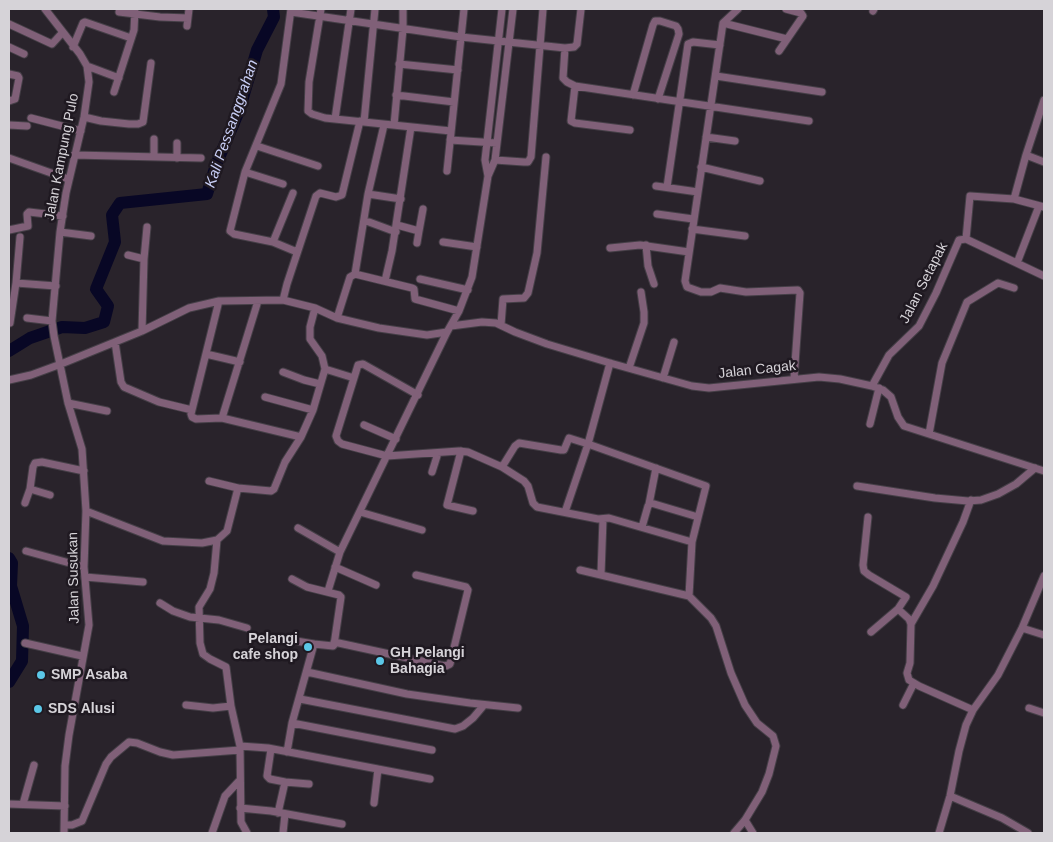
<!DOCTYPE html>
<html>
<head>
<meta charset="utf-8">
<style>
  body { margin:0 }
  #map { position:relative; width:1053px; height:842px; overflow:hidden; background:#29232b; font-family:Arial,sans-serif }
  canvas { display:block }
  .frame { position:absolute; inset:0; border:10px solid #d6d3d8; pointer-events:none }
</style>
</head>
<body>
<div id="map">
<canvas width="1053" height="842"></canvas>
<div class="frame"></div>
</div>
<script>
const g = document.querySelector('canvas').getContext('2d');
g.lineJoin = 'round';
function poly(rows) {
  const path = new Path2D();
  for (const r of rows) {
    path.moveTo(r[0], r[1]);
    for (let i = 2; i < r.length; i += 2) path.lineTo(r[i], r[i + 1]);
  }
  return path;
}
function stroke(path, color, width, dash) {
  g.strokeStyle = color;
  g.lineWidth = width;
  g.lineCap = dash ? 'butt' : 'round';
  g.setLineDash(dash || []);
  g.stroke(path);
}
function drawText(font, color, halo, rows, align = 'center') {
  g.font = font + ' Arial,sans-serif';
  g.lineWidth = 5;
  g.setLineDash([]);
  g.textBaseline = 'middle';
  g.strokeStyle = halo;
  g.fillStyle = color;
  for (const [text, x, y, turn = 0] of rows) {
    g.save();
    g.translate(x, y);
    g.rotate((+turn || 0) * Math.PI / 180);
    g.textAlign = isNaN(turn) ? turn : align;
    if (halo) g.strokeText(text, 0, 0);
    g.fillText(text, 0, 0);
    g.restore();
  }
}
const river = poly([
  [9,351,30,338,62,327,85,328,104,322,108,306,96,289,115,242,112,215,120,203,207,194,216,165,239,111,257,50,274,17,273,9],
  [9,558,12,563,11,586,23,626,22,661,9,682]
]);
const minor = poly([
  [45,9,80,54,87,66,89,82,84,117,66,193,60,232,52,321,54,336,68,403,82,449,86,511,84,567,89,625,69,735,65,766,64,833],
  [291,9,281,84,245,172,230,231,234,234,273,242,297,252],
  [321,9,309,82,308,111,312,114,325,118,451,131],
  [738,9,723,23,685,281,687,287,701,292,711,292,720,288,746,292,798,290,800,293,794,378],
  [873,11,874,9],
  [119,12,160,17,188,18],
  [291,12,461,37,565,48,574,47,577,44,581,9],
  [723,23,787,39],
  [9,24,52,44,63,32],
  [187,26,189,9],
  [9,47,24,54],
  [73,47,83,23,85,22,131,38],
  [565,48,563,78,567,82,575,86,809,121],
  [779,51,803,16,801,13,786,9],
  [399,64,458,70],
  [87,66,119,78],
  [9,74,18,76,19,78,15,99,9,101],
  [716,76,822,92],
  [575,86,571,121,575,123,630,130],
  [114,92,134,30,135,9],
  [396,95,454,102],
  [633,95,653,25,655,21,660,21,676,26,678,29,679,34,658,99],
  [84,117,101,121,129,124,138,124,143,122,151,63],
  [31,118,81,131],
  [335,119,351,9],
  [364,122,375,9],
  [9,125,27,126],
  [394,125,403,29,403,9],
  [706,137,735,141],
  [450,140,497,143],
  [257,146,318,166],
  [74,155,201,158],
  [1026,155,1044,162],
  [154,157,154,139],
  [9,158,68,179],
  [177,158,177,143],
  [495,160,524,162,528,162,531,157,543,9],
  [701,167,760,181],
  [447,171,464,9],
  [245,172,283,184],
  [488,176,485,160,502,9],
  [656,186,698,192],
  [667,187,688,44,693,42,720,45],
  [368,194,401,199],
  [1014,199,1026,155,1044,100],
  [657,214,693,219],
  [369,222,396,232],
  [397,225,419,231,417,243],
  [692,229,745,236],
  [9,230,28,226,27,214,29,212,63,216],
  [419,231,423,209],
  [60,232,91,236],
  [20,237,16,283,56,286],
  [966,239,970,196,1014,199,1044,207],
  [273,242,293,193],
  [443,242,477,247],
  [646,245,648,266,654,284],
  [610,248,640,245,689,252],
  [128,255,144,259],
  [1017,263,1039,206],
  [355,274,412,288,414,289,415,299,459,311],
  [420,279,468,290],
  [385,281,392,251,411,127],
  [283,300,287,284,316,196,320,193,336,197,342,195,360,121],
  [219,301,191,414,192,417,196,419,222,418],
  [258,301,222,418,301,437],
  [27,318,52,321],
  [337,318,350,277,355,274,368,194,384,125],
  [10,323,16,283],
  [501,325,503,299,524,298,528,293,537,253,546,157],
  [451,326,482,322,496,323,515,332,547,344,610,363,692,386,709,388,819,377,840,379,872,386,883,390,891,397,898,417,904,426,1044,471],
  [142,331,144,259,147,227],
  [115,342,121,382,124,387,159,402,192,410],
  [206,354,240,362],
  [610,363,588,444,706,486,692,542,689,596],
  [629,368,644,323,644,312,641,292],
  [325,369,354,378,358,365,363,364,418,395],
  [283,372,304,380,320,384],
  [354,378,336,436,338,441,342,444,387,456,459,451,468,452,502,467,524,481,528,486,533,503,537,507,598,519,609,518,692,542],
  [663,378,674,342],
  [9,380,31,375,61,364,142,331,189,308,219,301,283,300,315,308,337,318,379,328,427,335,447,332],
  [872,386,889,355,919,326,936,293,959,240,966,239,1044,276],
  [265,397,313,410],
  [68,403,107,411],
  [870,424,879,388],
  [364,425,396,439],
  [929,434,942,363,967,302,998,283,1014,288],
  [461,451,447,505,473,511],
  [502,467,515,446,519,443,561,450,564,450,569,438,588,444,565,512],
  [432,472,438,453],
  [209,481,238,488],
  [857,486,935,498,968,501,981,500,998,494,1016,484,1035,468],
  [30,489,50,495],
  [25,503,30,489,33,467,35,463,42,462,84,471],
  [649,504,656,468],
  [86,511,163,541,202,543,217,540],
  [360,512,422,530],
  [868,517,863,565,864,571,869,575,906,597,898,609,909,619,911,624,910,663,907,673,909,680,919,686,973,710],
  [642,527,648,506,651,503,698,517],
  [298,528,340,552],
  [26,551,84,567],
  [335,567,376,585],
  [580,570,689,596,711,618,716,626,731,673,745,705,757,723,773,736,776,746,769,774,762,792,745,820,734,833],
  [601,574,603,519],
  [85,577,143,582],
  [328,591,340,552,447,332,459,311,472,277,488,176,495,160,513,9],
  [160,603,173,611,190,617,219,620,247,628],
  [911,624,933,586,963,522,971,500],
  [1022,628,1044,635],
  [871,632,898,609],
  [290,640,314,644],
  [334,642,440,665,446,666,450,664,468,590,466,587,416,575],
  [25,643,82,656],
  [307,672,407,694,470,703,518,708],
  [300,699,455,729,463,726,473,718,484,705],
  [186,705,213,708,231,706],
  [903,705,914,683],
  [1029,708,1044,713],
  [292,723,432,750],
  [240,746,268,748,430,779],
  [271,749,267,776,270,779,285,782,278,813],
  [287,752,292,723,314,644,333,646,334,645,341,597,339,595,307,587,292,579],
  [285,782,309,784],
  [950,796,1002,818,1028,833],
  [374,803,378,769],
  [9,804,65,806],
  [23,804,34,765],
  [240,808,271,811,342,824],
  [745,820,753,833],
  [65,825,72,825,82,821,106,764,111,757,129,742,137,743,160,752,173,755,240,750],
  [212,833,225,796,240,780],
  [247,833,241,822,240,746,231,706,226,667,210,659,203,654,200,643,199,607,210,589,214,573,217,540,227,531,238,488,271,491,274,489,285,462,301,437,313,410,325,369,322,356,310,339,310,327,315,308],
  [283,833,285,814],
  [939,833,950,796,959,751,966,725,973,710,998,675,1022,628,1044,576]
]);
const markers = [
  [308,647,5,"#5bc7e7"],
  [380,661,5,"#5bc7e7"],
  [41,675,5,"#5bc7e7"],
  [38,709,5,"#5bc7e7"]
];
const streetNames = [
  ["Jalan Kampung Pulo",62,157,-79],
  ["Jalan Setapak",924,283,-63],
  ["Jalan Cagak",757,370,-6],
  ["Jalan Susukan",74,578,-91]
];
const poiNames = [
  ["Pelangi",298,639,"right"],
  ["cafe shop",298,655,"right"],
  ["GH Pelangi",390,653],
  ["Bahagia",390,669],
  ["SMP Asaba",51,675],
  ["SDS Alusi",48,709]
];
const waterNames = [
  ["Kali Pessanggrahan",232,124,-71]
];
stroke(river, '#080725', 12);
stroke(minor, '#453f47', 9);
stroke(minor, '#806078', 7);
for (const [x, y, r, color] of markers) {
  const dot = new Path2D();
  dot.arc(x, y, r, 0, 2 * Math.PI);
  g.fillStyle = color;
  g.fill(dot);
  stroke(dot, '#1f1921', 2);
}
drawText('14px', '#d6d3d8', '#1f1921', streetNames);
drawText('bold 14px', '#d6d3d8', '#1f1921', poiNames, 'left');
drawText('italic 15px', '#c8cef5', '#1f1921', waterNames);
</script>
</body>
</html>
